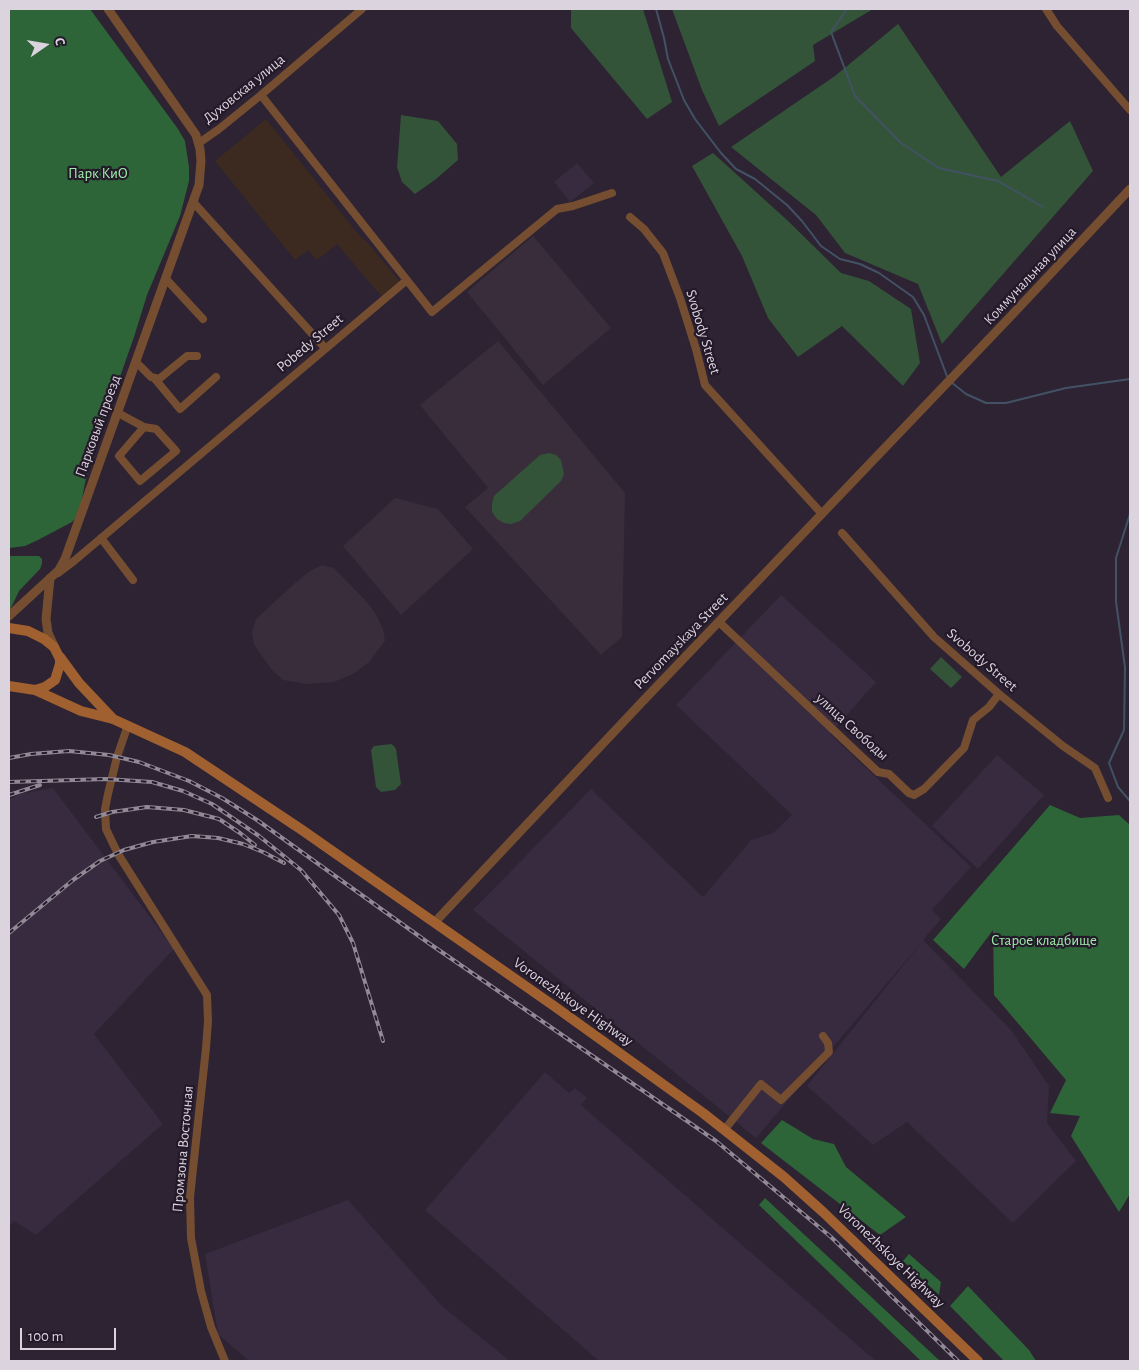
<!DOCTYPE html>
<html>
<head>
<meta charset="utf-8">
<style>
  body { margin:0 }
  #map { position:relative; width:1139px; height:1370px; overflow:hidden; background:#2d2333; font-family:"Alegreya Sans",sans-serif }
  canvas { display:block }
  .frame { position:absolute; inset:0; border:10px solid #dbd4df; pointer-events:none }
  .north { position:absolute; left:20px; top:20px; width:50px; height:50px; -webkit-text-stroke:4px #241929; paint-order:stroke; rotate:77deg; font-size:14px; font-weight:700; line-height:20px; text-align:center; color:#dbd4df }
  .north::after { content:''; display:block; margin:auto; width:18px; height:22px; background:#dbd4df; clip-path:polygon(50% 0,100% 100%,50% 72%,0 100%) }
  .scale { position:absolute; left:20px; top:1328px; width:96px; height:22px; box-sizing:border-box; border:2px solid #dbd4df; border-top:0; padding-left:6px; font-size:15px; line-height:18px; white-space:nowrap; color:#dbd4df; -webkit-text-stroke:4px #241929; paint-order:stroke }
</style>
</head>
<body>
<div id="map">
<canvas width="1139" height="1370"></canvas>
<div class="frame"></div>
<div class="north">С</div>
<div class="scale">100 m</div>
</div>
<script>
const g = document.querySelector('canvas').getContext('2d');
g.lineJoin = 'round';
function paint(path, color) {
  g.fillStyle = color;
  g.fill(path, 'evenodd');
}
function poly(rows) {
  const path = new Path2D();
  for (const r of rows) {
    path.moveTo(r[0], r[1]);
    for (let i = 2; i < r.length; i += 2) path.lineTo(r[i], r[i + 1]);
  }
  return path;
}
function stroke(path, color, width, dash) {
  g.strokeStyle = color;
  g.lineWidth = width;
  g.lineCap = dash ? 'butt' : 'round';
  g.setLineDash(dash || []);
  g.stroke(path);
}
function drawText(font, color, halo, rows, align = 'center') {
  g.font = font + ' "Alegreya Sans",sans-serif';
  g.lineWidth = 4.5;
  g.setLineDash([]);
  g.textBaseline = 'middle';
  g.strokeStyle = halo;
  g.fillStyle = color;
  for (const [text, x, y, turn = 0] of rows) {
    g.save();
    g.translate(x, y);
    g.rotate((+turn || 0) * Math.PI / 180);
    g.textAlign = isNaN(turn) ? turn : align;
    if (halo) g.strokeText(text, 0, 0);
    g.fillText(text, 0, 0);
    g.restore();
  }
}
const commercial = poly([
  [266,119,359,235,369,244,400,282,382,297,337,244,317,260,308,250,295,260,215,161]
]);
const built = poly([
  [577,163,594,183,570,202,554,182],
  [781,595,876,682,830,734,971,867,932,910,941,919,923,940,1011,1030,1049,1086,1047,1123,1076,1161,1013,1223,907,1122,873,1145,807,1086,922,942,756,1138,473,910,591,789,703,897,751,840,773,833,792,815,676,705],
  [997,755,1044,795,978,869,932,826],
  [53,788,174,949,94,1034,163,1124,36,1235,14,1221,9,1226,9,800,19,794],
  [545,1072,569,1093,575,1088,587,1098,581,1105,876,1361,599,1361,425,1210],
  [348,1200,442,1306,510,1361,249,1361,218,1334,205,1254]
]);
const education = poly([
  [533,236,611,328,543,385,467,292],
  [498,341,625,493,622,637,601,655,465,507,488,488,420,405],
  [395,498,438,509,473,549,401,615,343,546],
  [322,565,334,568,366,601,376,614,383,629,385,641,369,662,353,674,334,682,307,684,283,680,272,670,254,645,252,632,256,619,295,583,310,571]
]);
const green = poly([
  [571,9,643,9,672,102,647,119,571,28],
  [672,9,873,9,813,45,815,61,719,126,702,90],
  [898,24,1001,177,1070,121,1093,171,942,344,918,284,845,253,816,215,731,147,835,76],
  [401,115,438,121,457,144,458,160,436,179,415,194,402,182,397,167],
  [713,153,787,220,841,273,869,281,911,309,920,363,903,386,842,326,798,357,768,318,742,256,692,166],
  [549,453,556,455,561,460,564,474,561,481,520,521,511,524,504,523,497,519,492,512,492,504,494,496,540,455],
  [941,657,962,677,951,688,930,669],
  [391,744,394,746,396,749,401,784,395,790,381,792,376,787,371,750,374,746]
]);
const forest = poly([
  [9,9,90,9,178,129,185,141,189,167,189,181,180,216,147,295,134,337,92,456,85,483,79,514,72,522,38,540,25,546,10,548,9,548],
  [9,556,39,556,42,559,42,564,40,569,19,591,9,612],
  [1050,805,1080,818,1119,815,1130,825,1130,1194,1119,1212,1071,1136,1080,1116,1050,1113,1066,1080,994,995,993,930,964,969,933,940],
  [782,1120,813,1139,834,1144,846,1167,906,1217,880,1235,761,1143],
  [765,1198,940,1361,921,1361,759,1205],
  [909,1254,941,1282,939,1295,903,1261],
  [968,1286,1029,1350,1036,1361,1004,1361,950,1306]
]);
const stream = poly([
  [656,9,664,38,668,59,684,100,695,119,721,153,736,169,755,179,787,205,802,221,821,246,840,259,860,264,879,273,913,297,924,315,948,379],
  [847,9,831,32,855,96,901,143,939,168,998,181,1043,207],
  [951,382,966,394,986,403,1006,403,1066,388,1130,379],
  [1130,514,1116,558,1116,602,1125,667,1124,730,1109,763,1118,787,1130,801]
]);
const minor = poly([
  [1046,9,1057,26,1130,110],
  [261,95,432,312,557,209,573,206,612,193],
  [199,143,219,129,261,95,362,9],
  [194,203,325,348],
  [630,217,644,229,663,253,680,298,696,349,705,385,822,514],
  [166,279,203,319],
  [136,362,151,377,159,379,187,356,197,356],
  [155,379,180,409,216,377],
  [118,413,144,427,119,456,140,481,176,451,156,429,144,427],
  [842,533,934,637,999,694,1063,746,1095,768,1108,798],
  [101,538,133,580],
  [58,573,74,561,407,280],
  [719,622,878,772,889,774,909,793,914,795,924,789,964,748,973,720,989,707,999,694],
  [128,725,117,757,108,794,105,809,106,829,118,854,207,995,208,1021,206,1048,190,1197,191,1238,201,1291,211,1327,225,1361],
  [725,1129,761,1084,781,1100,829,1052,828,1043,823,1036]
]);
const tertiary = poly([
  [50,578,46,619,48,633,54,646],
  [9,616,59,570,65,559,199,185,201,161,200,149,196,135,108,9],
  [435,922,642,702,1010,317,1130,189]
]);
const secondary = poly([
  [9,628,28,631,44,639,54,647,60,659,60,664,55,680,45,687,35,690,9,686],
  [60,657,79,683,113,719],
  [35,690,81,711,113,719,185,752,302,830,554,1006,703,1113,784,1177,823,1212,978,1361]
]);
const rail = poly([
  [9,758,31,754,69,751,109,755,139,762,189,781,222,798,257,820,430,944,716,1141,831,1237,958,1361],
  [9,782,106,779,152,782,183,791,212,804,259,836,301,870,339,915,353,943,383,1041],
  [9,795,40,785],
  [96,817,112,812,147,807,184,810,219,819,240,833,255,845],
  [9,933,73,880,100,861,124,850,153,842,192,836,218,838,243,844,263,852,284,863]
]);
const streetNames = [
  ["Духовская улица",244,89,-39],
  ["Коммунальная улица",1030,276,-47],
  ["Svobody Street",703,332,73],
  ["Pobedy Street",310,343,-40],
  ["Парковый проезд",98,426,-70],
  ["Pervomayskaya Street",681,641,-46],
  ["Svobody Street",982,660,41],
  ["улица Свободы",852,727,42],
  ["Voronezhskoye Highway",573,1002,35],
  ["Промзона Восточная",183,1149,-85],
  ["Voronezhskoye Highway",891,1256,44]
];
const parkNames = [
  ["Парк КиО",98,173],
  ["Старое кладбище",1044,940]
];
paint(commercial, '#3c2a21');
paint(built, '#382a3f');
paint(education, '#392d3b');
paint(green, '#335438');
paint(forest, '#2d6538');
stroke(stream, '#425264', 2);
stroke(minor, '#754d30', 8);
stroke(tertiary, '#754d30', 9);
stroke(secondary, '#a0602f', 10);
stroke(rail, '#918996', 4);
stroke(rail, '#241929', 2, [5.5]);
drawText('15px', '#dbd4df', '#241929', streetNames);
drawText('15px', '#9deda9', '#241929', parkNames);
</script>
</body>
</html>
